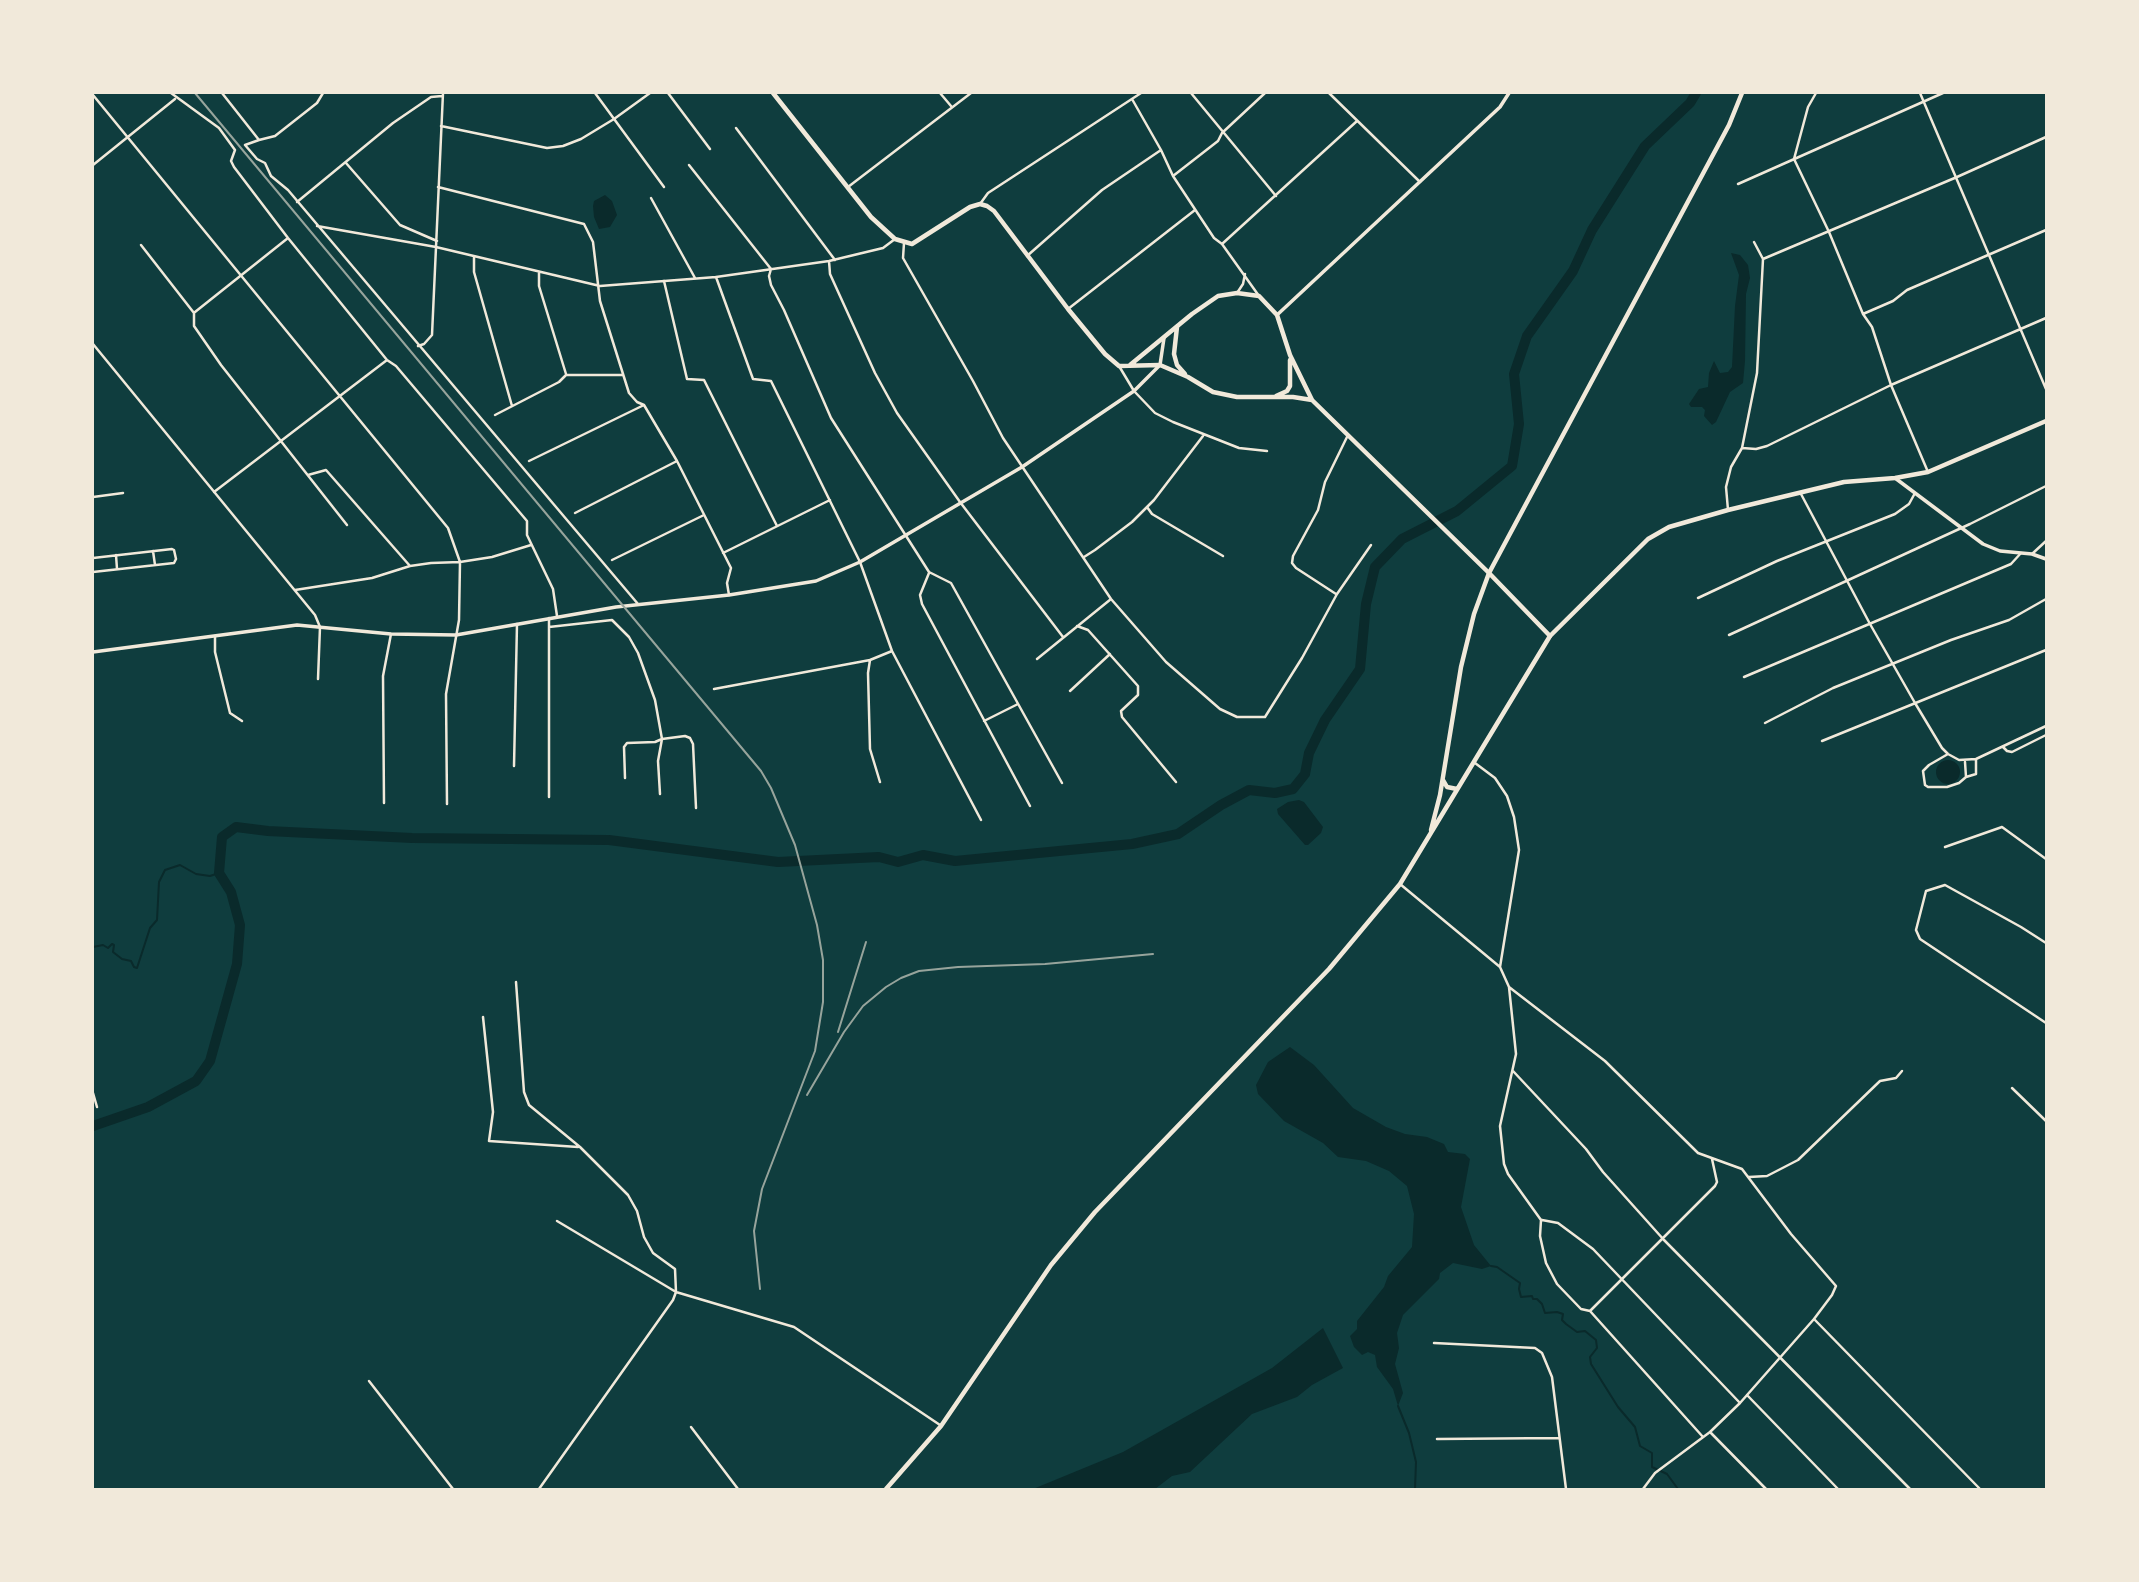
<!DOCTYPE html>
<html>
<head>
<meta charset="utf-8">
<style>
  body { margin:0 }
  #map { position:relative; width:2139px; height:1582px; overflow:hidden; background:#0f3d3e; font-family:Lato,sans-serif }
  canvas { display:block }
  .frame { position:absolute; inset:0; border:94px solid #f1e9da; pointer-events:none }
</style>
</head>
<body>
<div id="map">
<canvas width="2139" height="1582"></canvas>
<div class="frame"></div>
</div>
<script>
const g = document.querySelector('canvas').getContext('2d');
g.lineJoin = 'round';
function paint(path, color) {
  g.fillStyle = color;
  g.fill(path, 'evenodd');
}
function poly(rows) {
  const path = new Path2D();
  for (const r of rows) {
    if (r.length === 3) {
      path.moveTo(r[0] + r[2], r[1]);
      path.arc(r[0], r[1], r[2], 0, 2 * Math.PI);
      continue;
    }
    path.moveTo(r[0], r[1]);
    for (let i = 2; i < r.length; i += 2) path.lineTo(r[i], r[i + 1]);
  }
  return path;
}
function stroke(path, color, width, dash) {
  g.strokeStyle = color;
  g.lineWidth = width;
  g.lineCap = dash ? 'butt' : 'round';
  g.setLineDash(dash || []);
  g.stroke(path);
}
const water = poly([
  [605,195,612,201,617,215,610,227,599,229,594,217,593,206,594,201],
  [1731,253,1740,255,1748,265,1750,278,1746,294,1745,361,1743,383,1730,392,1716,422,1712,425,1704,416,1705,410,1702,407,1691,407,1689,404,1699,389,1708,387,1709,373,1714,361,1720,373,1728,372,1732,367,1735,306,1739,275],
  [1948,772,12],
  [1299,800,1304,802,1323,827,1321,833,1308,845,1305,845,1278,814,1277,809,1288,802],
  [1290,1047,1314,1065,1353,1108,1386,1127,1405,1134,1427,1137,1444,1144,1448,1152,1465,1154,1470,1159,1461,1207,1474,1245,1491,1266,1482,1269,1453,1263,1440,1273,1439,1279,1403,1315,1397,1333,1399,1348,1395,1364,1403,1393,1398,1406,1393,1389,1377,1367,1375,1355,1368,1352,1362,1355,1354,1347,1350,1336,1357,1329,1357,1321,1384,1287,1388,1276,1412,1247,1414,1214,1407,1186,1389,1171,1366,1161,1338,1157,1323,1143,1284,1121,1258,1094,1256,1085,1268,1062],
  [1323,1328,1343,1368,1312,1385,1297,1397,1252,1414,1190,1472,1172,1476,1155,1489,1033,1489,1123,1452,1272,1368]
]);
const stream = poly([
  [93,947,103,945,108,948,112,944,114,945,113,952,122,959,131,961,134,967,137,968,150,928,157,920,159,882,165,870,180,865,196,874,210,876,219,873],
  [1491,1266,1497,1267,1520,1283,1519,1289,1521,1297,1532,1296,1533,1299,1537,1299,1542,1304,1545,1313,1557,1312,1563,1314,1562,1320,1566,1324,1577,1332,1585,1331,1596,1340,1597,1348,1590,1357,1591,1364,1618,1407,1635,1427,1640,1446,1652,1453,1652,1467,1667,1474,1678,1489],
  [1398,1406,1409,1433,1416,1462,1415,1489]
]);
const river = poly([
  [93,1126,148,1107,196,1081,210,1061,237,964,240,925,231,892,219,873,222,837,236,827,268,831,412,838,609,840,778,862,879,857,898,862,923,855,955,861,1132,844,1178,834,1221,805,1249,790,1275,793,1293,789,1305,774,1309,753,1325,720,1360,669,1366,604,1375,567,1402,539,1457,511,1512,466,1519,424,1514,374,1527,336,1573,271,1592,230,1645,146,1690,103,1696,93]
]);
const minor = poly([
  [171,93,219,128,235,150,231,161,234,167,288,238,387,360,396,366,527,521,527,535,553,589,557,616],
  [222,93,259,140,245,145,257,159,265,163,271,176,288,190,638,604],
  [595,93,664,187],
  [668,93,710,149],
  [940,93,951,106],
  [1191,93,1276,196],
  [1329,93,1420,182],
  [1816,93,1808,107,1794,159,1829,232,1863,314,1872,327,1891,385,1928,472],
  [1920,93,2046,389],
  [93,95,448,528,460,562,459,620,446,694,447,804],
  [1132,99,1161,150,1173,176,1214,238,1222,244,1259,296],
  [441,126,547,148,563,146,581,139,614,119,650,93],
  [736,128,835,260],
  [259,140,275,136,317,103,323,93],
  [346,163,400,225,437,241],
  [93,165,175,99],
  [689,165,771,269,769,276,771,285,784,310,831,418,929,572,951,583,1062,783],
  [1173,176,1218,141,1222,133,1265,93],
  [1738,184,1943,93],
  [438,187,584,224,593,242,600,301,629,393,637,402,644,405,677,461,731,568,727,583,729,595],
  [848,187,971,93],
  [651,198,695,278],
  [297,202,393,123,431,97,442,96],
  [980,204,988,193,1141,93],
  [317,226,436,247,600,286,716,277,829,261,883,248,895,239],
  [904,243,903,258,973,381,1003,438,1111,599,1166,662,1220,709,1237,717,1265,717,1302,658,1337,594,1371,545],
  [1222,244,1357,121],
  [141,245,194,313],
  [1027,256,1102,190,1161,150],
  [474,257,474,272,512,406],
  [1763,259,1957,177,2046,137],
  [829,261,830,274,875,373,897,413,960,502,1063,637],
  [539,273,539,286,566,374],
  [716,277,753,379,771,381,860,562,892,651,981,820],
  [664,281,687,379,704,380,777,526],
  [1237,293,1243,284,1245,274],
  [1068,309,1195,210],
  [195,312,288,238],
  [194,313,194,326,221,365,347,525],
  [1863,314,1893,301,1907,290,2046,230],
  [93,344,315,615,320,627,318,679],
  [418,346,424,344,432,335,443,93],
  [1119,366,1134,391,1155,413,1173,422,1239,448,1267,451],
  [495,415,559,382,566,375,623,375],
  [1742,448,1756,449,1767,446,1891,385,2046,318],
  [529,461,644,405],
  [308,475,326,470,410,566],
  [214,492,387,360],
  [1801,494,1870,624,1915,703,1942,748,1948,754,1959,760,1976,759,2046,726],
  [93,497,123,493],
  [1147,507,1152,514,1223,556],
  [1728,510,1726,487,1731,467,1742,448,1757,373,1763,259,1754,242],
  [575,513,677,461],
  [153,551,155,565],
  [723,553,830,500],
  [2032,554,2046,541],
  [116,555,117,569],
  [1084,557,1095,550,1132,522,1154,500,1203,436],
  [93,558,172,549,174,550,176,559,174,563,93,572],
  [612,560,704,515],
  [929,573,920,595,922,604,1030,806],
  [295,590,372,578,410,566,431,563,460,562,492,557,531,545],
  [1336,594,1296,568,1292,563,1293,556,1318,510,1325,482,1347,437],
  [1698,598,1777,561,1895,514,1909,504,1915,493],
  [1077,626,1088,630,1138,686,1138,695,1121,711,1122,717,1176,782],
  [549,627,612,620,629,637,638,653,655,700,662,739,658,761,660,794],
  [1729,635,1970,524,2046,486],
  [215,636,215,652,230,713,242,721],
  [1037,659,1111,599],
  [1744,677,2011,564,2021,553],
  [714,689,870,660],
  [1070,691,1110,654],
  [984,721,1018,704],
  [1765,723,1833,688,1951,640,2009,620,2046,599],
  [1822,741,2046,650],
  [2003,747,2007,751,2012,752,2046,735],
  [1948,754,1929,765,1923,771,1925,785,1928,787,1947,787,1959,783,1966,777,1965,762],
  [1475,763,1495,778,1507,796,1514,817,1519,850,1500,967],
  [514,766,517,624],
  [1966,777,1976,774,1976,760],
  [625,778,624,747,627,743,655,742,662,739,685,736,690,738,693,744,696,808],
  [880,782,870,749,868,673,870,660,892,651],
  [549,797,549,618],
  [384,803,383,676,391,634],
  [1945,847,2002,827,2046,859],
  [1400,884,1500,967,1509,987,1605,1061,1698,1153,1742,1169,1791,1234,1836,1286,1832,1295,1814,1319,1980,1489],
  [2046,943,2021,927,1945,885,1926,891,1916,930,1920,939,2046,1023],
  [516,982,524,1092,529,1105,580,1147,628,1195,637,1211,644,1237,653,1253,675,1269,676,1292,673,1300,539,1489],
  [1509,987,1516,1054,1500,1126,1504,1164,1508,1174,1541,1220,1540,1236,1546,1263,1557,1284,1581,1309,1590,1311,1703,1437],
  [483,1017,493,1112,489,1141,578,1147],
  [1513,1071,1586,1149,1603,1172,1664,1240,1910,1489],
  [2012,1088,2046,1121],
  [93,1093,97,1107],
  [1749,1177,1767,1176,1798,1160,1880,1081,1896,1078,1902,1071],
  [1542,1220,1558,1223,1593,1249,1740,1403],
  [557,1221,676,1292,794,1327,940,1425],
  [1590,1311,1715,1186,1717,1182,1712,1159],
  [1434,1343,1535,1348,1542,1353,1552,1377,1566,1489],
  [369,1381,453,1489],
  [1747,1395,1838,1489],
  [691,1427,738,1489],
  [1710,1432,1766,1489],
  [1437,1439,1559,1438],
  [1643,1489,1655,1473,1710,1432,1740,1403,1814,1319]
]);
const tertiary = poly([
  [1277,315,1500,107,1509,93],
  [1895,478,1983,544,2000,551,2032,554,2046,559],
  [93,652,297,625,391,634,456,635,616,607,729,595,816,581,860,562,1022,467,1134,391,1160,365,1164,338]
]);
const secondary = poly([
  [773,93,871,217,895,239,912,244,970,207,980,204,987,206,994,211,1068,309,1105,354,1119,366,1160,365,1188,377,1213,392,1237,397,1293,397,1312,400],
  [1177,327,1174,354,1177,365,1185,374],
  [1130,365,1192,314,1218,296,1237,293,1259,296,1277,315,1290,355,1312,400,1489,573],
  [1276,396,1287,391,1290,386,1290,360],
  [1550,636,1648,539,1669,527,1728,510,1844,482,1895,478,1928,472,2046,421]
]);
const primary = poly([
  [1443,780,1447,787,1457,789],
  [1431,830,1440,795,1461,667,1474,614,1489,573,1729,125,1742,93],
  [886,1489,941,1426,1051,1265,1095,1212,1329,969,1400,884,1550,636,1489,573]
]);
const rail = poly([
  [195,93,761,771,771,788,795,845,817,925,823,960,823,1002,815,1051,762,1189,754,1231,760,1289],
  [838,1032,866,942],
  [807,1095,844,1032,863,1006,886,987,901,978,919,971,958,967,1045,964,1153,954]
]);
paint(water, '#0a2a2b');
stroke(stream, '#0a2a2b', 2);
stroke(river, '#0a2a2b', 10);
stroke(minor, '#f1e9da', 2.5);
stroke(tertiary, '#f1e9da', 3.5);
stroke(secondary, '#f1e9da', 4.5);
stroke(primary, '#f1e9da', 4.5);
stroke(rail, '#97a49c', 2);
</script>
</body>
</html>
